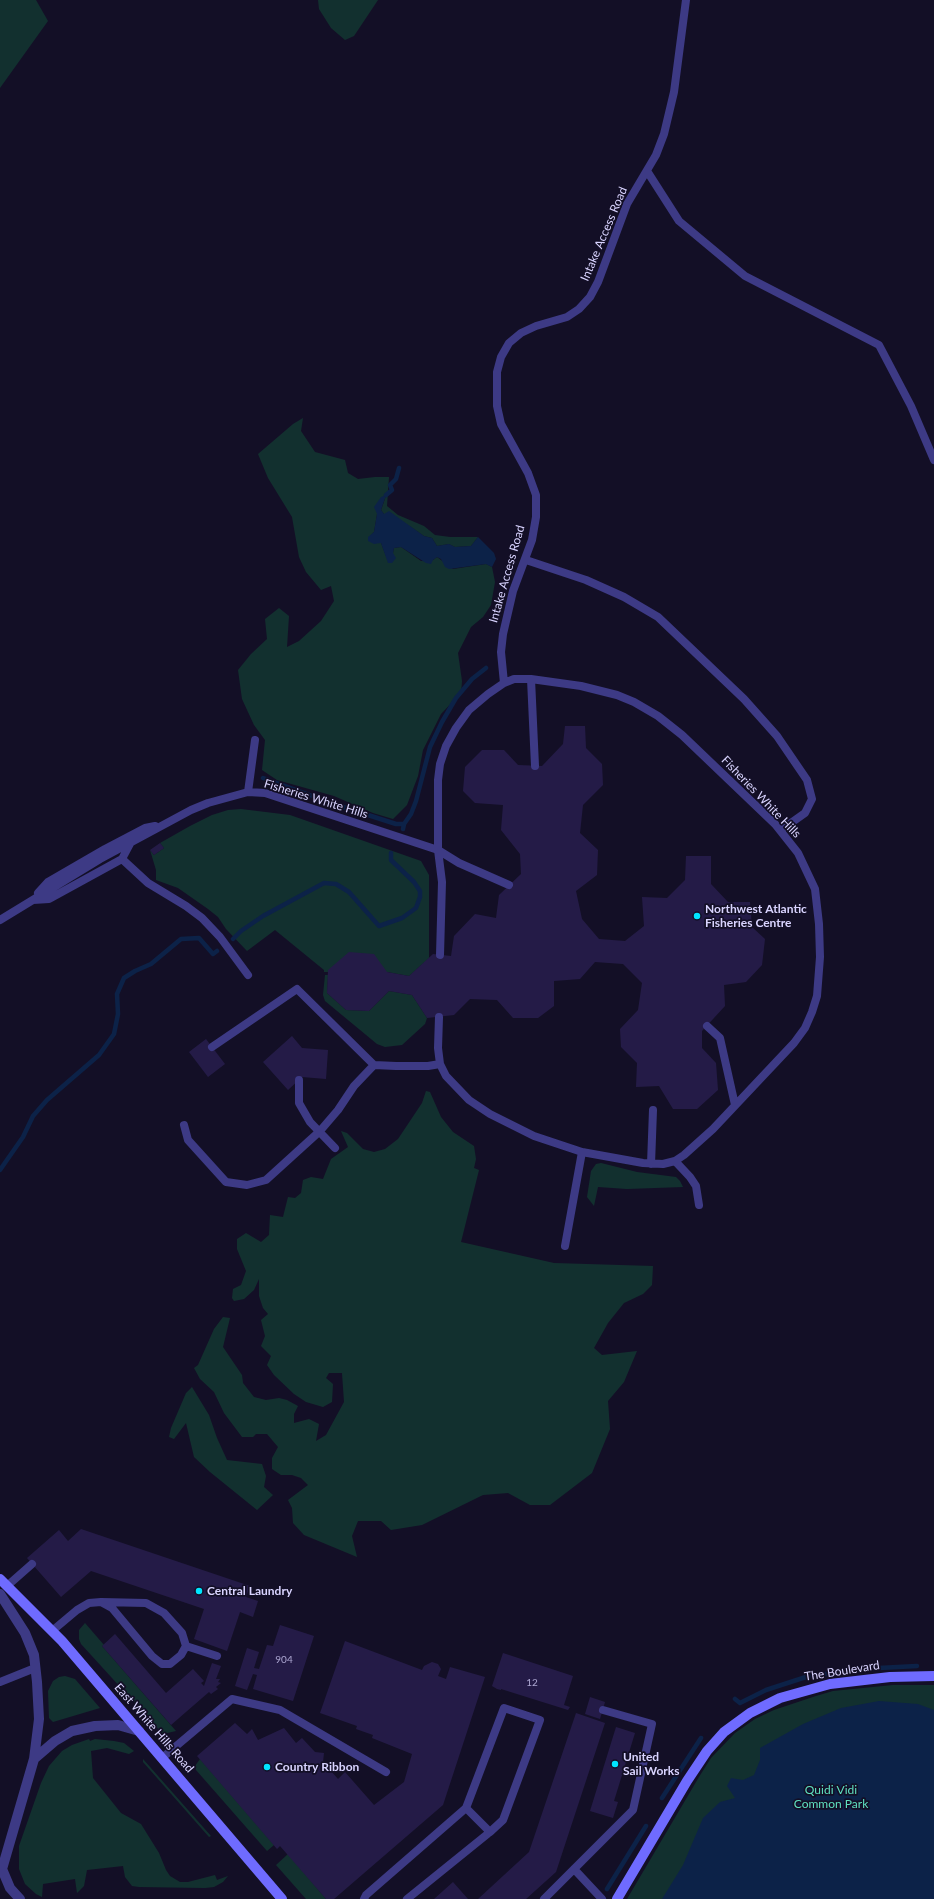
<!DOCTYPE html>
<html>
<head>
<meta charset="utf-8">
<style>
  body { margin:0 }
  canvas { display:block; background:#130f26 }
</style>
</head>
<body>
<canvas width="934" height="1899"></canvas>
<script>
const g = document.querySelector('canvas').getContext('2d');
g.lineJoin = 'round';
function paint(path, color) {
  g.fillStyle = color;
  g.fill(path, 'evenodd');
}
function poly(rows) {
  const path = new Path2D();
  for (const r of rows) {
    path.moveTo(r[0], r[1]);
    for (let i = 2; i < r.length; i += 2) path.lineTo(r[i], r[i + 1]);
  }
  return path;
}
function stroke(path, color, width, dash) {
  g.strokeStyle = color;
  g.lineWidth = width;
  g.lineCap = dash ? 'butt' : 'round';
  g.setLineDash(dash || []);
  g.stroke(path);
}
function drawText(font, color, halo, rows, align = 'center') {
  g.font = font + ' Lato,sans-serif';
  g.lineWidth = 3.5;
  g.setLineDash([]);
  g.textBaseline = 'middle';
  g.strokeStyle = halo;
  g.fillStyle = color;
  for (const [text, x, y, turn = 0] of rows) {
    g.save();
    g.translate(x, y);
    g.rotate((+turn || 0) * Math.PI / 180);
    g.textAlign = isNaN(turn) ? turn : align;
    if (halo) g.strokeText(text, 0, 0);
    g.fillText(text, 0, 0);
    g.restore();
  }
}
const green = poly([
  [0,0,36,0,48,21,0,88],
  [318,0,378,0,354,36,345,40,331,28,319,9],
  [303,418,301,431,315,452,345,460,348,473,358,479,375,477,389,477,387,506,398,515,424,526,435,535,450,537,478,537,471,546,455,547,449,544,437,546,432,538,424,536,408,525,384,514,381,510,386,496,377,514,374,532,370,536,381,543,386,556,393,553,394,548,401,547,421,561,433,560,437,557,453,569,486,564,492,567,495,582,491,605,483,617,471,627,458,653,462,681,461,693,441,714,423,750,418,776,407,805,393,819,373,813,334,796,277,780,262,770,265,740,254,725,242,699,238,670,251,654,267,639,265,619,279,608,289,616,287,647,299,641,321,621,334,601,331,586,321,590,306,572,299,557,292,517,268,478,258,454,293,424],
  [241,809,290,815,421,861,429,875,429,958,409,976,387,972,324,972,324,970,275,930,247,951,226,929,218,917,208,909,178,888,156,880,156,870,150,850,154,855,164,848,160,843,190,826,212,815,228,810],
  [325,975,328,975,327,993,346,1010,369,1011,389,991,412,995,427,1018,425,1024,402,1045,385,1047,377,1044,325,1001,323,995],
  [426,1091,430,1092,441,1117,453,1132,474,1146,476,1159,474,1168,479,1170,461,1242,554,1263,653,1266,652,1285,643,1294,624,1303,608,1323,594,1348,602,1355,637,1351,624,1382,608,1401,610,1429,592,1473,550,1505,530,1505,508,1493,483,1495,422,1525,391,1530,381,1521,358,1521,352,1536,357,1557,304,1535,293,1523,292,1508,288,1500,308,1485,301,1478,292,1475,281,1475,272,1469,272,1458,278,1447,267,1434,256,1434,253,1437,242,1437,224,1413,214,1392,200,1379,194,1368,198,1365,214,1329,223,1317,230,1318,223,1347,242,1375,243,1383,254,1397,266,1400,279,1398,287,1400,298,1406,294,1414,294,1423,309,1419,319,1424,316,1441,326,1435,344,1402,342,1373,329,1373,326,1378,333,1384,332,1402,323,1407,306,1402,294,1394,274,1375,267,1365,271,1356,261,1346,265,1336,261,1320,268,1314,263,1308,259,1296,259,1279,254,1290,244,1299,234,1301,232,1298,233,1289,241,1285,246,1271,237,1249,237,1239,246,1233,261,1242,269,1235,270,1215,283,1217,288,1197,295,1198,301,1193,303,1180,311,1177,323,1179,331,1159,348,1147,341,1131,347,1133,363,1149,374,1152,385,1149,398,1139,422,1103],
  [601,1163,637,1172,676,1177,680,1181,683,1187,627,1189,598,1187,594,1206,587,1197,591,1171,596,1164],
  [192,1387,209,1415,217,1438,227,1460,262,1464,266,1476,264,1487,273,1495,257,1510,210,1472,194,1457,186,1423,174,1439,169,1437,171,1428,186,1393],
  [85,1623,104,1645,102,1646,176,1731,163,1734,81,1644,79,1639,79,1630],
  [65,1676,75,1679,100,1708,53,1722,49,1718,48,1691,53,1681,59,1677],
  [893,1685,934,1685,934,1899,627,1899,699,1777,711,1758,735,1733,755,1719,774,1710,816,1696,833,1691],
  [89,1739,90,1741,95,1739,114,1741,124,1743,134,1751,129,1754,107,1748,91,1751,93,1778,121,1813,141,1824,159,1853,166,1870,170,1876,180,1882,188,1882,215,1875,217,1880,228,1876,223,1882,214,1887,205,1888,139,1887,132,1886,125,1877,123,1866,87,1870,84,1886,77,1893,75,1879,43,1884,42,1897,36,1894,25,1884,19,1869,19,1846,41,1783,49,1766,62,1751,72,1745],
  [143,1759,211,1836,209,1837,143,1762],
  [200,1759,274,1845,267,1851,196,1770,195,1766],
  [288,1854,326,1899,306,1899,276,1865]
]);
const water = poly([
  [386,495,381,510,384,514,389,511,424,536,432,538,437,546,449,544,455,547,471,546,478,537,494,553,496,559,492,567,486,564,449,569,445,567,441,559,437,557,433,560,431,564,426,563,401,547,394,548,393,553,396,558,392,563,388,563,381,543,374,544,368,541,368,537,374,532,377,514,374,507,381,497],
  [879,1701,918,1704,934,1710,934,1899,662,1899,683,1865,703,1818,720,1802,735,1798,727,1786,731,1778,743,1780,754,1775,760,1760,760,1748,803,1724,841,1708]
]);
const stream = poly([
  [386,495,392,490,390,485,396,479,399,468],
  [263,778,340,806,396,824,404,824],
  [403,829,404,824,411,814,416,801,430,747,442,722,456,698,472,679,486,668],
  [233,939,241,931,263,916,324,883,336,884,349,892,379,926,402,918,416,908,420,897,420,891,414,882,391,860,391,853],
  [0,1170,23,1137,33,1116,47,1100,99,1055,114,1034,118,1014,117,994,124,978,135,971,151,964,181,939,199,938,213,954,217,951],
  [735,1699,740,1703,766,1690,809,1676,879,1668,917,1666],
  [662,1798,701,1738],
  [607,1889,646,1826]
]);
const building = poly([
  [565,726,585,726,586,748,602,764,603,785,583,805,580,833,598,850,597,875,576,891,582,919,599,939,625,941,644,926,642,897,667,898,685,880,686,856,711,856,711,884,728,902,750,902,752,927,765,939,762,965,746,982,724,985,725,1006,702,1031,702,1048,716,1063,718,1090,697,1109,673,1109,659,1086,636,1087,637,1063,621,1047,620,1029,638,1010,642,983,623,964,595,962,580,979,554,981,554,1006,538,1018,513,1018,497,1000,470,999,454,1015,427,1018,412,995,389,991,369,1011,346,1010,327,993,328,970,349,952,374,954,387,972,409,976,433,954,451,956,454,936,475,914,496,918,499,895,521,874,520,854,501,830,503,805,475,803,463,791,465,767,482,750,504,750,518,765,542,766,563,744],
  [160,843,164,848,154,855,150,850],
  [292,1036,302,1048,328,1050,326,1079,302,1077,288,1090,263,1062],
  [206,1039,225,1064,208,1077,189,1052],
  [81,1529,250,1586,246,1597,258,1601,253,1617,240,1612,227,1651,194,1639,204,1609,91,1571,61,1597,27,1558,59,1530,68,1541],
  [280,1625,314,1636,293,1701,253,1689,257,1675,253,1674,247,1690,235,1686,247,1648,259,1652,254,1668,259,1669,267,1645,273,1646],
  [115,1634,166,1693,193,1669,204,1681,201,1683,204,1686,212,1663,221,1666,216,1679,220,1679,218,1682,221,1683,216,1687,218,1689,211,1694,209,1692,171,1725,102,1646],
  [345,1641,422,1670,424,1666,432,1662,438,1664,441,1669,438,1676,446,1679,450,1667,485,1677,443,1805,334,1899,326,1899,280,1846,277,1849,197,1756,235,1723,247,1734,252,1729,258,1740,284,1728,296,1743,302,1738,315,1752,324,1753,323,1762,338,1779,345,1772,374,1805,404,1782,412,1754,372,1738,373,1735,356,1729,357,1726,320,1713],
  [503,1653,573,1676,564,1705,570,1707,568,1710,501,1689,501,1690,497,1689,492,1686],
  [590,1697,605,1702,600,1719,585,1714],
  [576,1713,605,1723,556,1872,526,1899,478,1899,529,1852],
  [616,1727,635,1733,614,1801,618,1802,613,1818,590,1811],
  [453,1882,468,1899,434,1899]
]);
const lane = poly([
  [647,171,679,221,745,276,879,345,911,406,934,460],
  [526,560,586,580,624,597,658,617,744,699,777,736,807,780,812,799,805,813,781,830],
  [531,679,535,766],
  [504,683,501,652,503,634,513,591,532,540,536,517,536,495,528,473,501,424,497,406,497,372,501,357,509,343,521,333,536,326,567,317,579,309,590,297,598,282,627,204,656,155,664,134,674,92,686,0],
  [248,792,255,740],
  [122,859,148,883,186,906,202,918,220,937,248,975],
  [38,893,48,882,105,849,145,828,155,826],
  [33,900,49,899,122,859,131,842],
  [0,920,100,859,191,810,208,803,248,792,265,793,438,850,442,882,440,955],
  [439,1017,438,1048,440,1064,446,1076,469,1100,490,1114,534,1136,582,1152,643,1163,663,1164,675,1161,684,1155,713,1129,794,1043,805,1028,812,1012,817,996,820,957,819,924,815,889,798,853,775,824,682,735,658,716,634,702,617,695,581,686,531,679,514,679,504,683,488,694,469,710,456,728,446,746,440,764,438,780,438,850,459,863,509,885],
  [707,1026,720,1038,735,1105],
  [212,1047,297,989,374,1065,396,1066,428,1066,440,1064],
  [299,1080,299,1103,310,1122,335,1148],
  [184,1125,188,1140,226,1182,247,1185,266,1180,320,1131,338,1110,354,1086,374,1065],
  [675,1161,690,1177,696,1186,699,1205],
  [651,1164,653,1110],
  [565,1246,582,1152],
  [7,1586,32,1564],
  [52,1631,77,1610,89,1603,101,1602,112,1608,152,1656,162,1664,170,1664,181,1655,186,1646,182,1633,164,1613,146,1603,101,1602],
  [186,1646,217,1656],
  [0,1682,35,1668],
  [162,1758,232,1699,280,1710,386,1772],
  [466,1808,504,1708,540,1720,503,1820,490,1832],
  [574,1869,602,1899],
  [364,1899,366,1895,466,1808,490,1832,407,1899],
  [544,1899,633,1810,652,1724,603,1710]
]);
const street = poly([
  [0,1594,25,1633,34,1655,37,1682,39,1719,34,1759,2,1869,10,1888,20,1899],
  [34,1759,55,1741,72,1731,95,1726,118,1725,139,1731]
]);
const secondary = poly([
  [0,1579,62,1641,282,1899],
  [617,1899,687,1781,707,1751,724,1732,750,1713,780,1698,830,1684,890,1677,934,1676]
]);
const markers = [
  [697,916,4,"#00e5ff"],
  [199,1591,4,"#00e5ff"],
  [615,1764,4,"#00e5ff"],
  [267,1767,4,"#00e5ff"]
];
const numberNames = [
  ["904",284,1660],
  ["12",532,1683]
];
const streetNames = [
  ["Intake Access Road",604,234,-67],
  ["Intake Access Road",507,574,-74],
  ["Fisheries White Hills",761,797,46],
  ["Fisheries White Hills",316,799,17],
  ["The Boulevard",842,1671,-9],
  ["East White Hills Road",154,1728,49]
];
const poiNames = [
  ["Northwest Atlantic",705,909],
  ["Fisheries Centre",705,923],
  ["Central Laundry",207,1591],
  ["United",623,1757],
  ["Sail Works",623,1771],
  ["Country Ribbon",275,1767]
];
const parkNames = [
  ["Quidi Vidi",831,1790],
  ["Common Park",831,1804]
];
paint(green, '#12302f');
paint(water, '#0c2248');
stroke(stream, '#0c2248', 4.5);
paint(building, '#241b47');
stroke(lane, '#3d3a85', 8);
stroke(street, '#3d3a85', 10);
stroke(secondary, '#6f6bff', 10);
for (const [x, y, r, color] of markers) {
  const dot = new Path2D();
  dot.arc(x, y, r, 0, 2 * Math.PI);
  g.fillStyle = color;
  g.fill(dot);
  stroke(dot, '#130f26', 1.5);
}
drawText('10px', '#aca6d1', null, numberNames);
drawText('12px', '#d9d4ff', '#130f26', streetNames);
drawText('bold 12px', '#d9d4ff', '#130f26', poiNames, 'left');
drawText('12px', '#5fe0c0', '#130f26', parkNames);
</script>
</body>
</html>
